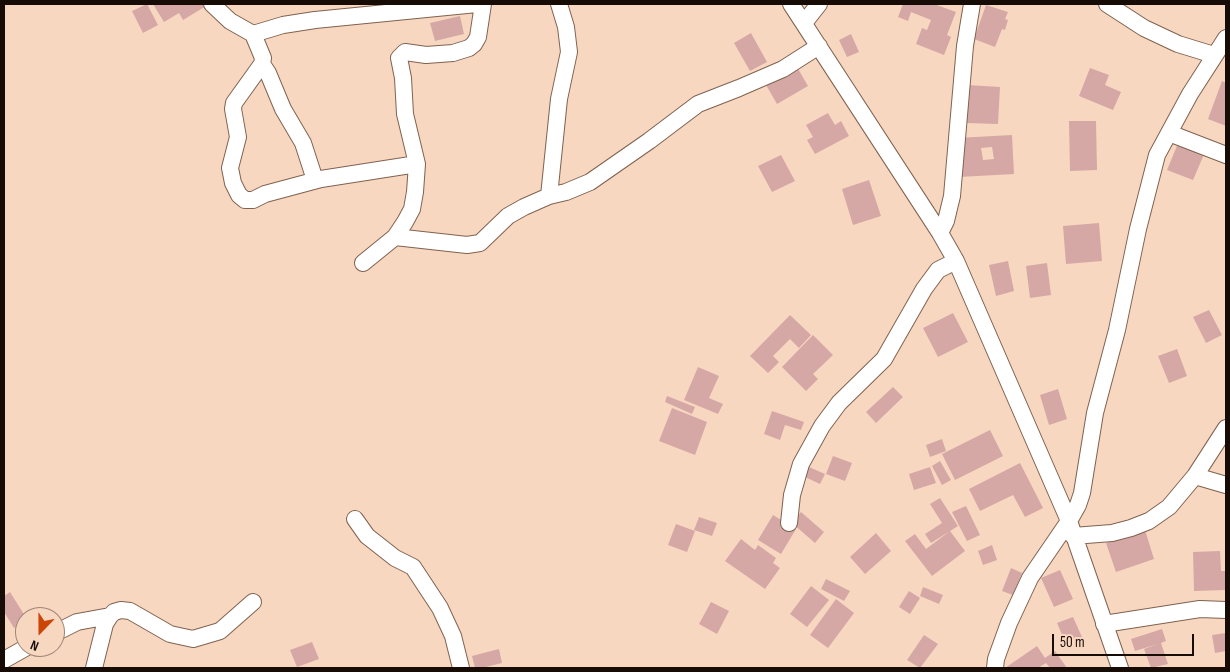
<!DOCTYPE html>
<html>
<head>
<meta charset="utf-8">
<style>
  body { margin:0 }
  #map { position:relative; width:1230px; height:672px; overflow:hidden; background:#f8d7c1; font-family:"Sofia Sans Condensed",sans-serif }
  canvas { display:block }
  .frame { position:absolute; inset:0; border:5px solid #160b05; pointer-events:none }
  .north { position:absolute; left:15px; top:607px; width:50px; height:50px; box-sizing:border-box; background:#f8d7c1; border:1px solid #9e8576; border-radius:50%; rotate:202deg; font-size:14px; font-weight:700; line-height:20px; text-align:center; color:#160b05 }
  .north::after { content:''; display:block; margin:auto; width:18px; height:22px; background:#cb4506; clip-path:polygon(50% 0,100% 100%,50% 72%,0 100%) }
  .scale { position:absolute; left:1052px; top:634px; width:142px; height:22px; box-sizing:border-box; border:2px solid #160b05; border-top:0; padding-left:6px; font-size:15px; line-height:18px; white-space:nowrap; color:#160b05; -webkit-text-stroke:4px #f8d7c1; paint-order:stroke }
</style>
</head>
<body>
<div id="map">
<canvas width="1230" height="672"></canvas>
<div class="frame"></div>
<div class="north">N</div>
<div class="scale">50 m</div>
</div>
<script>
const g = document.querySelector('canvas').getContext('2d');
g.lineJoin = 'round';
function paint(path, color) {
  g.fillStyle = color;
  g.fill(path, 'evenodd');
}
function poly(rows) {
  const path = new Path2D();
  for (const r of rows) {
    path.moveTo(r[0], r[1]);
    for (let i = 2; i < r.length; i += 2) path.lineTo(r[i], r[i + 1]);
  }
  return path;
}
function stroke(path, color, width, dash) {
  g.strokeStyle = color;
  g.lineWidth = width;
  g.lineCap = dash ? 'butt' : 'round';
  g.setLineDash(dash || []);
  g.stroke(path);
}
const building = poly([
  [147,4,158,25,143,33,132,11],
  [153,4,205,4,206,6,183,20,179,13,164,22],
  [903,4,934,4,956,12,947,35,951,37,944,55,916,44,922,28,927,30,931,20,911,12,908,21,898,17],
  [986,5,1008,12,1005,19,1008,20,1005,30,1002,29,995,47,974,39],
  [460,16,464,34,435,41,430,23],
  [751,33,767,62,750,71,734,43],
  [851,34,859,52,847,57,839,40],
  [797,67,808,86,777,104,766,85],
  [1090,68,1109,75,1105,85,1121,92,1113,110,1079,96],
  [1222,81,1226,83,1226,126,1208,119],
  [967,85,1000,87,998,124,966,123],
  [828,113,835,125,841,121,849,136,815,154,807,140,813,137,806,125],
  [1069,121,1096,121,1097,170,1070,171],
  [1012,135,1014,174,959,177,957,138],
  [992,147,994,159,983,160,981,148],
  [1179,141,1205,152,1193,180,1167,170],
  [781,155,795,181,772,192,758,166],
  [869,180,881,216,853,225,842,189],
  [1099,223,1102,261,1066,264,1063,226],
  [1008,261,1014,291,996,296,989,265],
  [1047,263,1051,295,1030,298,1026,266],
  [1209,310,1222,335,1206,343,1193,317],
  [953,313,968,342,938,357,923,328],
  [790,315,811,335,799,348,790,339,773,356,779,362,768,373,750,356],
  [813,335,833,355,813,374,818,379,806,391,782,367],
  [1177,349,1187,376,1169,383,1158,356],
  [698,367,719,376,709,398,723,404,718,414,684,400],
  [893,387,903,397,876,423,866,412],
  [1058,389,1067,419,1049,425,1040,395],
  [667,396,695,407,692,414,665,402],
  [672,408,707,422,695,455,659,441],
  [772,411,804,422,801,430,785,425,780,440,764,434],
  [990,430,1003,456,955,480,942,454],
  [942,439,946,451,930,457,926,445],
  [833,456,852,463,845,481,826,474],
  [940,461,951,480,942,485,932,466],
  [1020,463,1043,508,1025,517,1013,495,980,511,969,489],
  [809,467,825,474,820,484,805,477],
  [930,467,936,483,914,490,909,474],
  [940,498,958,526,931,543,925,534,942,523,930,504],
  [966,506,980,535,967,541,952,512],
  [801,512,824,532,815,543,792,523],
  [773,515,796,529,781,554,758,540],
  [699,517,717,523,712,536,694,530],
  [676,524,695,531,687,552,668,545],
  [1145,530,1154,559,1116,572,1106,543],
  [950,531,965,551,932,576,905,541,915,534,926,549],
  [876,533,891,551,865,574,850,557],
  [741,539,755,550,758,545,776,558,773,563,780,568,765,589,725,561],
  [992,545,997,560,983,565,978,551],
  [1220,551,1221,571,1226,571,1226,590,1194,591,1193,552],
  [1011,568,1022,573,1013,595,1002,591],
  [1060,570,1073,599,1054,607,1041,578],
  [826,579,850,591,844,601,821,589],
  [811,586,829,600,807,627,790,614],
  [923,587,943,595,939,604,920,596],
  [909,591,920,598,910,614,899,607],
  [10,592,25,616,25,621,14,628,4,612,4,596],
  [836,599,854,613,828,648,810,635],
  [711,602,729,611,717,634,699,624],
  [1073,617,1082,637,1066,644,1057,623],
  [1162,629,1166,641,1161,643,1168,664,1151,668,1144,649,1158,644,1135,651,1131,639],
  [1226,633,1226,651,1215,653,1212,635],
  [924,635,938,644,920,668,907,660],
  [312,642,319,659,297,667,290,650],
  [1037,646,1045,658,1055,651,1067,668,1050,668,1046,663,1038,668,1005,668],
  [499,649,502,663,482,668,475,668,472,656]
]);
const street = poly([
  [212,4,230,21,253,34,263,58,262,64,234,103,233,109,238,137,230,168,233,183,239,195,245,200,253,200,265,194,321,179,417,164],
  [791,4,940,233,956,261,1069,521,1120,668],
  [1107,4,1144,28,1178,44,1214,55],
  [804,23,819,4],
  [253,34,283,25,315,20,477,4],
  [262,64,268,73,283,109,303,143,315,180],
  [1169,133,1226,155],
  [549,196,559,99,569,52,566,27,559,4],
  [940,233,946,221,952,196,965,46,972,4],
  [395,237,467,245,480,243,508,216,524,207,549,196,566,192,590,182,649,141,698,104,739,88,783,69,819,46],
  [363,263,395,237,405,222,412,209,415,192,417,164,405,114,403,78,399,58,405,52,426,55,453,53,469,48,474,44,478,37,483,4],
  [1195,476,1226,485],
  [355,519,367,536,395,558,413,567,440,608,453,636,461,668],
  [789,523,792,495,801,464,822,426,839,403,884,359,924,289,938,270,956,261],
  [1073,536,1112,533,1131,528,1149,521,1169,507,1195,476,1226,428],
  [1104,624,1200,609,1226,610],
  [55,633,77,622,110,616],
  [4,660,27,647],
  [94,668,105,624,110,616,114,612,121,610,130,611,170,634,193,639,220,631,253,602],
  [995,668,996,659,1009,623,1030,578,1069,521,1078,505,1082,493,1095,413,1117,330,1138,229,1157,155,1190,94,1226,38]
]);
paint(building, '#d5a8a5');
stroke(street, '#7f624f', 18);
stroke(street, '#fff', 16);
</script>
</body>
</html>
